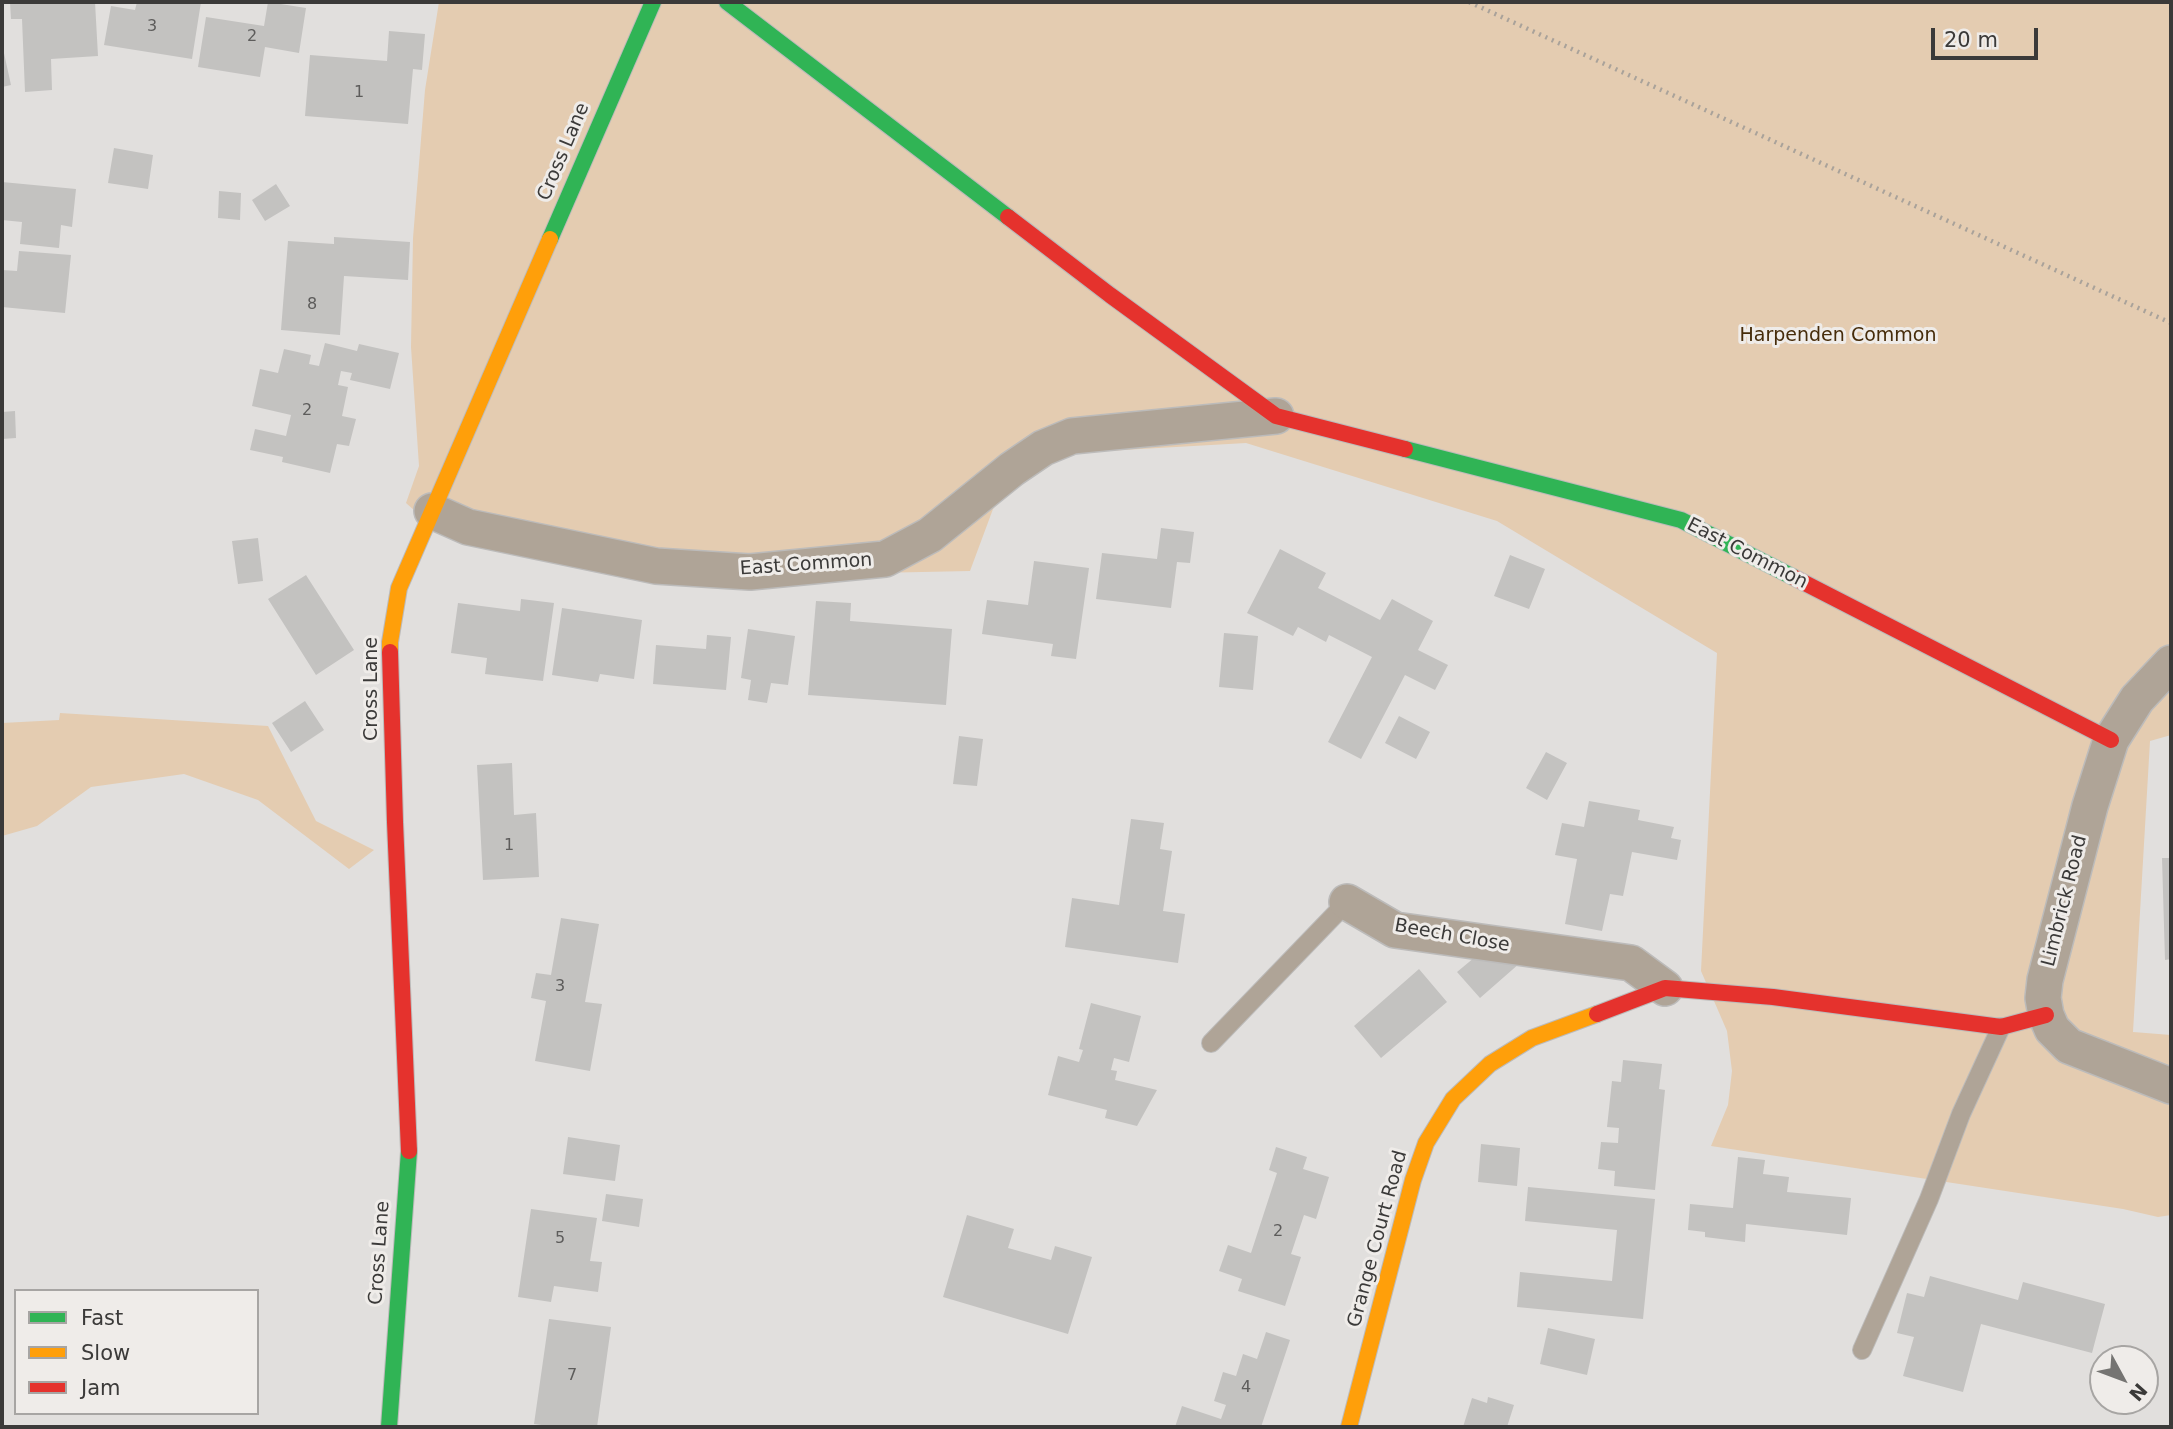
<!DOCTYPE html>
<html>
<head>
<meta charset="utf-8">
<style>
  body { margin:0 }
  #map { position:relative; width:2173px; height:1429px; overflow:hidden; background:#e1dfdd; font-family:"DejaVu Sans",sans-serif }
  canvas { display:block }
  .frame { position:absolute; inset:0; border:4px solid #3b3a39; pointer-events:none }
  .legend { position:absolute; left:14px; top:1289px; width:245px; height:126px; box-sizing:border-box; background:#efece9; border:2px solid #a7a5a3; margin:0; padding:9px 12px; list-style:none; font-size:21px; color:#3b3a39 }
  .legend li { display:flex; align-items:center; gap:14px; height:35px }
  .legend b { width:35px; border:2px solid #a7a5a3 }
  .north { position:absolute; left:2089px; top:1345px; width:70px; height:70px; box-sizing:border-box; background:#efece9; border:2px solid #a7a5a3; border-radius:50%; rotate:131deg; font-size:19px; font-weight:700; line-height:28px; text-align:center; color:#3b3a39 }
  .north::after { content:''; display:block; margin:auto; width:24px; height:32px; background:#757472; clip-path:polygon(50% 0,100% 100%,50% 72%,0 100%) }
  .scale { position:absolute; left:1931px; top:28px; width:107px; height:32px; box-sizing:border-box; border:4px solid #3b3a39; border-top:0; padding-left:9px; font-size:21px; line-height:24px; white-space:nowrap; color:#3b3a39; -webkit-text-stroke:5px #efece9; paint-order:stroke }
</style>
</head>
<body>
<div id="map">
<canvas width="2173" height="1429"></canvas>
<div class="frame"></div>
<ul class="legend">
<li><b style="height:9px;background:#30b455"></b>Fast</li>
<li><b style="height:9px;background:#ff9f0a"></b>Slow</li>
<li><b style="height:9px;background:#e5322d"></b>Jam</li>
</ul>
<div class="north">N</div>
<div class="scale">20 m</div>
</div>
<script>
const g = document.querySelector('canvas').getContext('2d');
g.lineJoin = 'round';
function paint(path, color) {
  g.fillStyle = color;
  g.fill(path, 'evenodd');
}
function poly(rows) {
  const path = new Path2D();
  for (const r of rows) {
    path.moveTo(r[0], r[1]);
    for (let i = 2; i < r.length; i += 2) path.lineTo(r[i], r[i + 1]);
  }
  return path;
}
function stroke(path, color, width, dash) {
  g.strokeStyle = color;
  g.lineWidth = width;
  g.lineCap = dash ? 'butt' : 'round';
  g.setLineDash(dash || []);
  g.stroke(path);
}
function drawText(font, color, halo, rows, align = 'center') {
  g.font = font + ' "DejaVu Sans",sans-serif';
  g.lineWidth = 6;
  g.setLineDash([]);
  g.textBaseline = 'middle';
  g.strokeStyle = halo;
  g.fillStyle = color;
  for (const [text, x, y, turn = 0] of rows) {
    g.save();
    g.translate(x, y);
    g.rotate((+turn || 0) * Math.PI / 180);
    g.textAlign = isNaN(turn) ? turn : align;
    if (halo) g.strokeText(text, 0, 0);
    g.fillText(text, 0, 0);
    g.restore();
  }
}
const green = poly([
  [439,2,2171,2,2171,735,2150,741,2133,1032,2171,1035,2171,1215,2158,1217,2123,1209,1711,1146,1728,1105,1732,1071,1727,1031,1701,971,1717,653,1497,521,1246,443,1053,454,1023,470,993,509,970,571,778,575,442,535,406,503,419,466,411,347,413,238,425,90],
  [60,713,268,726,316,821,374,850,349,869,258,800,184,774,91,787,37,826,2,836,2,723,59,720]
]);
const building = poly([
  [10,2,95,2,98,56,51,59,52,90,25,92,22,19,11,19],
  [137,2,201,2,192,59,104,45,111,6,135,10],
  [268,2,306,8,299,53,265,47,260,77,198,67,206,17,264,26],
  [389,31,425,34,422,70,413,69,408,124,305,116,310,55,387,61],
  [2,44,11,85,2,87],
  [114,148,153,155,148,189,108,183],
  [2,182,76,189,72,227,61,225,59,248,20,244,22,222,2,220],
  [276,184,290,206,265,221,252,200],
  [219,191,241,193,240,220,218,218],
  [334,237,410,242,408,280,344,276,340,335,281,330,288,241,334,244],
  [19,251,71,255,65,313,2,307,2,270,17,271],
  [325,343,357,351,359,344,399,353,390,389,350,380,352,373,341,371,338,385,348,387,342,416,356,419,349,446,337,444,330,473,282,462,283,457,250,450,255,429,286,436,291,415,252,406,260,369,278,373,284,349,311,355,309,364,319,366],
  [15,411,16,438,2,439,2,412],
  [1161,528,1194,532,1190,563,1177,562,1171,608,1096,599,1102,553,1157,559],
  [258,538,263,581,238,584,232,541],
  [1280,549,1326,573,1318,588,1380,620,1392,599,1433,621,1418,650,1448,665,1435,690,1405,675,1361,759,1328,742,1372,657,1329,635,1326,642,1298,627,1293,636,1247,613],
  [1510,555,1545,569,1529,609,1494,596],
  [1034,561,1089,568,1076,659,1051,656,1053,644,982,634,987,600,1028,605],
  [306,575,354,650,316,675,268,599],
  [521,599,554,603,543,681,485,674,487,658,451,653,458,603,520,611],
  [816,601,851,603,850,621,952,629,946,705,808,695],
  [562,608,642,620,634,679,600,674,598,682,552,675],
  [748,629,795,636,788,685,771,683,767,703,748,700,751,680,741,678],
  [1224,633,1258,636,1253,690,1219,687],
  [707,635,731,637,726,690,653,684,656,645,706,649],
  [305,701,324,730,291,752,272,723],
  [1399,716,1430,732,1416,759,1385,743],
  [959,736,983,739,977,786,953,784],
  [1546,752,1567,763,1547,800,1526,788],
  [512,763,514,815,536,813,539,877,483,880,477,765],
  [1589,801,1640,810,1638,820,1674,827,1671,838,1681,840,1677,860,1632,852,1623,896,1610,894,1602,931,1565,924,1577,859,1555,855,1562,823,1584,827],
  [1131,819,1164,823,1160,849,1172,851,1163,911,1185,914,1178,963,1065,947,1072,898,1119,905],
  [2162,858,2171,858,2171,959,2165,960],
  [561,918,599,924,585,1002,602,1004,590,1071,535,1061,546,1001,531,998,536,973,551,975],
  [1475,957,1520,963,1480,998,1457,972],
  [1419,969,1447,1002,1381,1058,1354,1026],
  [1091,1003,1141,1016,1129,1062,1114,1058,1111,1070,1117,1071,1115,1080,1157,1090,1137,1126,1105,1118,1107,1110,1048,1095,1058,1056,1079,1062,1083,1050,1079,1049],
  [1623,1060,1662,1064,1659,1089,1665,1090,1655,1190,1614,1186,1615,1171,1598,1169,1601,1142,1618,1143,1619,1128,1607,1127,1612,1081,1621,1082],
  [568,1137,620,1145,615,1181,563,1174],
  [1481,1144,1520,1148,1517,1186,1478,1182],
  [1276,1147,1307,1157,1303,1169,1329,1177,1316,1219,1304,1215,1291,1254,1301,1257,1285,1306,1238,1291,1242,1279,1219,1271,1228,1245,1251,1253,1277,1173,1269,1170],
  [1738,1157,1765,1160,1763,1174,1789,1177,1787,1192,1851,1198,1847,1235,1746,1224,1745,1242,1705,1237,1705,1232,1688,1230,1690,1204,1733,1208],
  [1528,1187,1655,1199,1643,1319,1517,1307,1520,1272,1612,1281,1617,1230,1525,1221],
  [606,1194,643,1199,639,1227,602,1221],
  [531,1209,597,1218,590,1261,602,1262,598,1292,554,1286,551,1302,518,1297],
  [967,1215,1014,1229,1008,1248,1051,1260,1055,1246,1092,1257,1068,1334,943,1297],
  [1930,1276,2018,1300,2023,1282,2105,1304,2092,1353,1981,1324,1963,1392,1903,1376,1914,1337,1897,1333,1907,1293,1924,1297],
  [549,1319,611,1327,597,1427,556,1427,534,1424],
  [1548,1328,1595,1339,1587,1375,1540,1364],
  [1266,1332,1290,1340,1261,1427,1175,1427,1182,1406,1221,1419,1226,1405,1214,1401,1223,1372,1236,1376,1243,1354,1257,1359],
  [1488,1397,1514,1405,1507,1427,1463,1427,1472,1398,1487,1403]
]);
const path = poly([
  [1469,2,2171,323]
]);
const lane = poly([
  [1211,1043,1347,902],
  [1862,1350,1929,1199,1961,1114,2001,1027]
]);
const street = poly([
  [432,511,468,527,656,566,750,572,885,559,930,535,1012,469,1043,448,1072,436,1276,416],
  [2171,663,2137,699,2111,740,2090,806,2045,980,2043,998,2046,1015,2052,1029,2069,1046,2171,1086],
  [1347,902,1395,930,1631,963,1665,988]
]);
const fast = poly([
  [727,2,1008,217],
  [550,239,653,2],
  [1405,449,1681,520,1793,577],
  [389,1427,409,1151]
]);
const slow = poly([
  [390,652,390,642,399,588,550,239],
  [1349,1427,1413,1180,1426,1143,1453,1099,1490,1064,1532,1038,1597,1014]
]);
const jam = poly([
  [1008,217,1110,295,1276,416,1405,449],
  [1793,577,2111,740],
  [390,652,395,822,409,1151],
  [1597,1014,1665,988,1773,997,2001,1027,2046,1015]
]);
const numberNames = [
  ["3",152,27],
  ["2",252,37],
  ["1",359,93],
  ["8",312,305],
  ["2",307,411],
  ["1",509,846],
  ["3",560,987],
  ["2",1278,1232],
  ["5",560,1239],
  ["7",572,1376],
  ["4",1246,1388]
];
const streetNames = [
  ["Cross Lane",564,152,-67],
  ["East Common",1747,554,27],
  ["East Common",806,565,-4],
  ["Cross Lane",372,689,-90],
  ["Limbrick Road",2065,901,-76],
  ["Beech Close",1452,936,10],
  ["Grange Court Road",1378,1239,-75],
  ["Cross Lane",380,1253,-86]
];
const parkNames = [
  ["Harpenden Common",1838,336]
];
paint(green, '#e4ccb1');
paint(building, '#c3c2c0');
stroke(lane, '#bcbbba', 20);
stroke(street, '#bcbbba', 38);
stroke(fast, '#bcbbba', 18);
stroke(slow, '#bcbbba', 18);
stroke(jam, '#bcbbba', 18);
stroke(path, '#a9a29a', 4.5, [2, 5]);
stroke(lane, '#afa497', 18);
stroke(street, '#afa497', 35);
stroke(fast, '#30b455', 16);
stroke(slow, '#ff9f0a', 16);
stroke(jam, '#e5322d', 16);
drawText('16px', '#5d5c5b', null, numberNames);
drawText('19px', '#3b3a39', '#efece9', streetNames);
drawText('19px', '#462c0a', '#efece9', parkNames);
</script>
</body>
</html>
